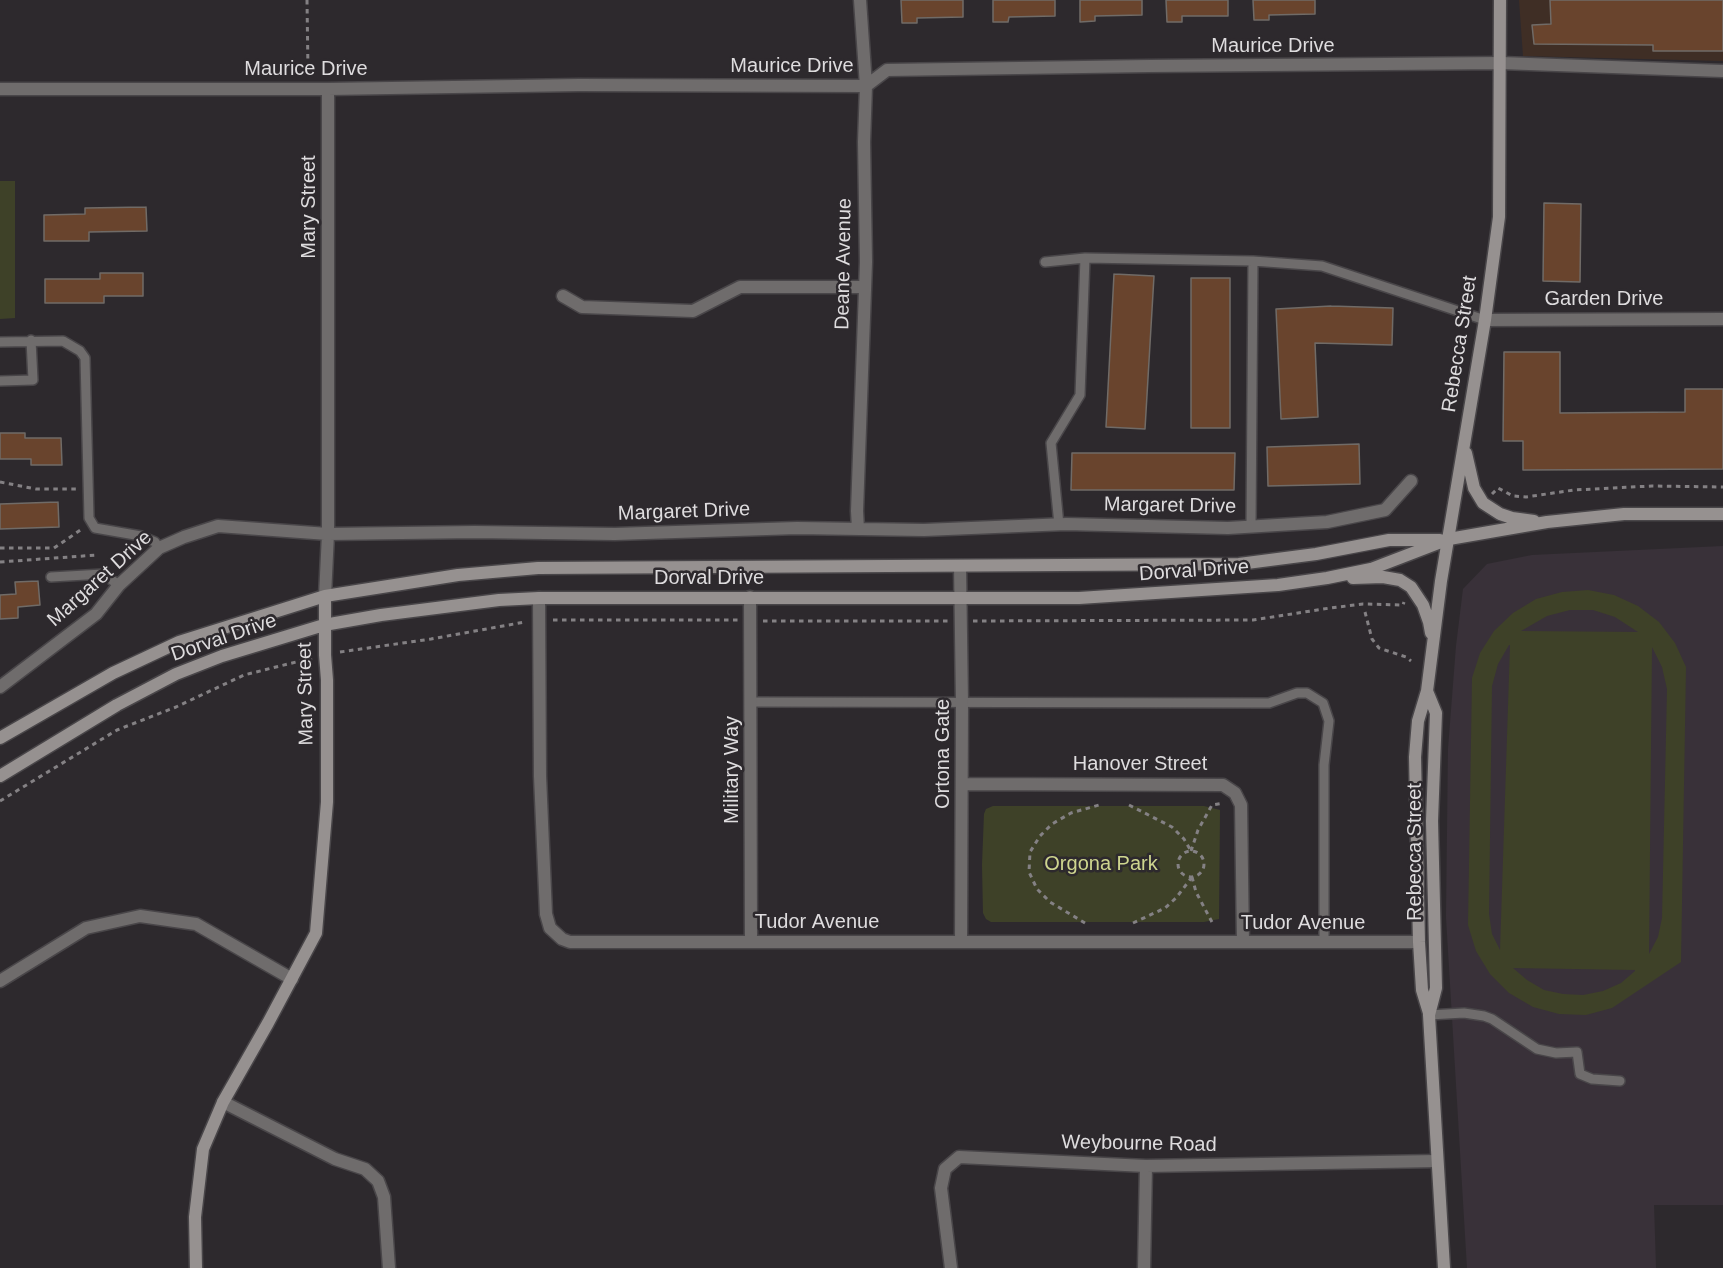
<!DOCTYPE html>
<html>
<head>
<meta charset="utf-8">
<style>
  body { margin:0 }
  canvas { display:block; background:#2d292d }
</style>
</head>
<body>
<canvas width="1723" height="1268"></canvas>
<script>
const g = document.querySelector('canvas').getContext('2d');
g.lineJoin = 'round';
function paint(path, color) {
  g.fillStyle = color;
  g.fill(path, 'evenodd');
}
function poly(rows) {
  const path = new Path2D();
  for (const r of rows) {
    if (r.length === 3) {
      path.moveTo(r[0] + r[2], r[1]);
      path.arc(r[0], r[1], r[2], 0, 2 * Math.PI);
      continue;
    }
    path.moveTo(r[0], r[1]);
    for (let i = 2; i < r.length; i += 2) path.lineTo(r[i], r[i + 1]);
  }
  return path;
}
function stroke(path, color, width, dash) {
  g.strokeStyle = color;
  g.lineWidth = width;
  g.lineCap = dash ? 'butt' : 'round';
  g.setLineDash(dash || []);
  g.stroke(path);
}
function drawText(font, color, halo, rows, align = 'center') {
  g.font = font + ' Arial,sans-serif';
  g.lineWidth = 5;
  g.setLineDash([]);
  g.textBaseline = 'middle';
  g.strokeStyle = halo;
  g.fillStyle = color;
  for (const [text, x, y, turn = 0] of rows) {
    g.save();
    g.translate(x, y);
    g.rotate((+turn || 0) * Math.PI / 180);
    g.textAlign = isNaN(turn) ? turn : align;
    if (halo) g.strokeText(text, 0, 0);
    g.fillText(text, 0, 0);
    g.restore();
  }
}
const commercial = poly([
  [1519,0,1723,0,1723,61,1523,56]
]);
const built = poly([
  [1723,546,1723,1205,1654,1205,1656,1268,1467,1268,1446,917,1448,749,1456,646,1463,589,1487,564,1532,555]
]);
const green = poly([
  [0,181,15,181,15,318,0,319],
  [1588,590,1614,595,1638,606,1659,622,1675,643,1686,667,1681,962,1612,1008,1586,1015,1559,1014,1533,1007,1509,993,1490,974,1476,951,1468,925,1472,678,1480,653,1494,631,1513,613,1536,599,1562,592],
  [1570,610,1593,610,1615,617,1638,632,1521,631,1547,616],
  [1509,645,1510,645,1500,950,1492,934,1489,914,1492,686,1498,664],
  [1652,647,1662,667,1667,689,1662,918,1658,937,1649,954],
  [1513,968,1635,970,1635,971,1621,983,1603,991,1583,995,1563,994,1544,990,1527,980],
  [993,806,1204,806,1220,810,1219,919,1204,922,991,922,986,919,983,913,982,865,984,814,986,809]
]);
const building = poly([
  [901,0,963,0,963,17,917,18,917,23,902,23,901,0],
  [993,0,1055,0,1055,16,1009,17,1008,22,993,22,993,0],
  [1080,0,1142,0,1142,15,1095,16,1095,21,1080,22,1080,0],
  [1166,0,1228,0,1228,16,1182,16,1182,22,1167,22,1166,0],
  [1253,0,1315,0,1315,14,1269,15,1269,20,1254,20,1253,0],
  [1550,0,1723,0,1723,51,1653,51,1653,45,1534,44,1532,25,1551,24,1550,0],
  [1544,203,1581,204,1580,282,1543,281,1544,203],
  [146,207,147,231,89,232,89,241,44,241,44,215,85,214,85,208,146,207],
  [100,273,143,273,143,296,104,296,104,303,45,303,45,279,100,279,100,273],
  [1114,274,1154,276,1145,429,1106,427,1114,274],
  [1191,278,1230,278,1230,428,1191,428,1191,278],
  [1331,306,1393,308,1392,345,1315,343,1318,417,1281,419,1276,309,1331,306],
  [1504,352,1560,352,1560,413,1685,412,1685,389,1723,389,1723,469,1523,470,1523,441,1503,441,1504,352],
  [0,433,25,433,25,438,61,438,62,465,31,465,31,459,0,459,0,433],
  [1359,444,1360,484,1268,486,1267,447,1359,444],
  [1072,453,1235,453,1234,490,1071,490,1072,453],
  [58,502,59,527,0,529,0,504,58,502],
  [38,581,40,605,18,607,18,618,0,619,0,595,16,594,15,582,38,581]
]);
const path = poly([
  [307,0,308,72,311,75],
  [0,482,36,489,77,489],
  [1492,494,1498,488,1513,496,1526,497,1574,490,1652,486,1723,487],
  [0,548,54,548,82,529],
  [0,562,97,555],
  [1365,612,1372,639,1379,648,1406,657,1411,661],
  [553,620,738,620],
  [763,621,948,621],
  [973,621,1253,620,1330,608,1363,604,1403,605,1404,602],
  [340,652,431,639,525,622],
  [0,801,117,730,176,707,244,675,312,658],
  [1129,805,1172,827,1184,839,1191,851],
  [1191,851,1198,830,1212,805,1224,803],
  [1191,864,13],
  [1192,877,1196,892,1213,924],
  [1085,923,1050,902,1037,889,1029,872,1030,852,1040,836,1052,824,1071,813,1099,805],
  [1133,923,1165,908,1176,898,1192,877]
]);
const lane = poly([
  [1045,262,1085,258],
  [0,342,63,341,80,351,85,358,89,518,95,528,141,536,155,542,159,548],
  [0,381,33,380,31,340],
  [1059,525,1051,443,1080,395,1085,258,1253,261,1322,266,1485,320],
  [1251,526,1253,261],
  [51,577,103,574,119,585],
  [751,702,1269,703,1297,693,1307,693,1323,703,1329,721,1324,765,1324,943],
  [1429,1015,1464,1013,1484,1016,1492,1019,1537,1049,1556,1053,1577,1052,1580,1074,1592,1079,1620,1081]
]);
const street = poly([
  [0,89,328,89,579,85,866,86,887,70,1149,66,1501,63,1723,71],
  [563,296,582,307,693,311,740,287,865,287],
  [1485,320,1723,319],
  [858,529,857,511,866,262,864,142,866,86,860,0],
  [960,566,962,703,961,942],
  [325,596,328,534,328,89],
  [750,597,751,942],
  [539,598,540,776,546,914,550,928,562,939,570,942,1419,942],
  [0,687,96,614,119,585,159,548,184,537,218,526,328,534,475,532,615,534,797,528,924,530,1066,524,1228,528,1327,522,1385,510,1411,481],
  [962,784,1223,785,1235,793,1241,805,1243,942],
  [0,981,86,928,140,916,196,924,292,979],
  [223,1102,335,1159,365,1169,378,1181,384,1197,389,1268],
  [951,1268,941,1188,945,1169,959,1157,1146,1166,1437,1161],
  [1144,1268,1146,1166]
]);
const secondary = poly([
  [1466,453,1474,488,1483,503,1500,514,1512,518,1534,521],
  [1353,578,1383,577,1400,580,1411,587,1423,605,1429,622,1431,633],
  [1427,691,1436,713,1432,821,1436,988,1429,1015,1444,1268],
  [0,738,113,673,179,642,325,596,458,575,538,568,1239,564,1316,554,1389,540,1440,540],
  [0,776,117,705,176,674,222,656,324,625,381,615,499,600,539,598,1079,598,1278,585,1327,578,1371,569,1449,539,1547,522,1624,514,1723,514],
  [1429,1013,1422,990,1419,942,1415,757,1418,721,1427,691,1441,581,1485,320,1499,217,1500,0],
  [196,1268,195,1217,203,1149,223,1102,268,1023,316,933,327,802,327,680,325,655,325,596]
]);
const streetNames = [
  ["Maurice Drive",1273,46],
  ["Maurice Drive",792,66],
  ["Maurice Drive",306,69],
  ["Mary Street",309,207,-90],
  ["Deane Avenue",844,264,-89],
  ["Garden Drive",1604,299],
  ["Rebecca Street",1460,344,-81],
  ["Margaret Drive",1170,506,1],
  ["Margaret Drive",684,512,-2],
  ["Dorval Drive",1194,571,-4],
  ["Dorval Drive",709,578],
  ["Margaret Drive",100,579,-42],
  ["Dorval Drive",224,638,-19],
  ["Mary Street",306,694,-91],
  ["Ortona Gate",943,754,-90],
  ["Hanover Street",1140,764],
  ["Military Way",732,770,-90],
  ["Rebecca Street",1415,852,-90],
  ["Tudor Avenue",817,922],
  ["Tudor Avenue",1303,923],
  ["Weybourne Road",1139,1144,1]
];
const parkNames = [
  ["Orgona Park",1101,864]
];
paint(commercial, '#3f2e25');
paint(built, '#393139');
paint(green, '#3e4128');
paint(building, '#69442d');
stroke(building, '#706b67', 1.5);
stroke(lane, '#494649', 12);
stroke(street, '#494649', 15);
stroke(secondary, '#494649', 15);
stroke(path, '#848184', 3, [4.5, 4.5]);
stroke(lane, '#6f6c6c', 9);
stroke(street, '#6f6c6c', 12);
stroke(secondary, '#969190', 12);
drawText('20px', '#dedcde', '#2d292d', streetNames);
drawText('20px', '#ced58e', '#2d292d', parkNames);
</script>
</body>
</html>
